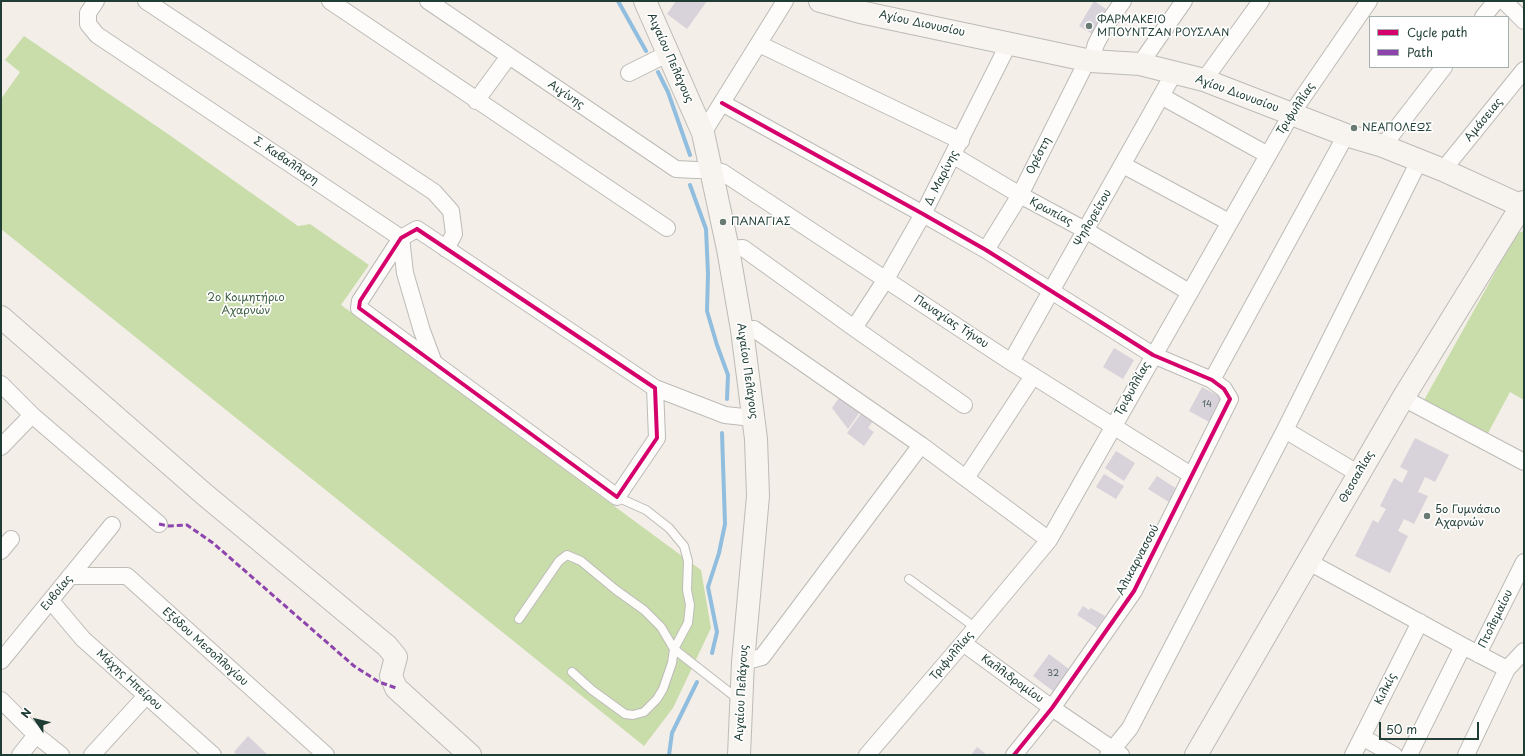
<!DOCTYPE html>
<html>
<head>
<meta charset="utf-8">
<style>
  body { margin:0 }
  #map { position:relative; width:1525px; height:756px; overflow:hidden; background:#f3eee7; font-family:"Playpen Sans",sans-serif }
  canvas { display:block }
  .frame { position:absolute; inset:0; border:2px solid #1f3d34; pointer-events:none }
  .legend { position:absolute; left:1369px; top:16px; width:140px; height:52px; box-sizing:border-box; background:#fff; border:1px solid #a5b1ae; margin:0; padding:5px 7px; list-style:none; font-size:12px; color:#1f3d34 }
  .legend li { display:flex; align-items:center; gap:8px; height:20px }
  .legend b { width:20px; border:1px solid #a5b1ae }
  .north { position:absolute; left:16px; top:700px; width:40px; height:40px; -webkit-text-stroke:3px #fff; paint-order:stroke; rotate:305deg; font-size:11px; font-weight:700; line-height:16px; text-align:center; color:#1f3d34 }
  .north::after { content:''; display:block; margin:auto; width:14px; height:18px; background:#1f3d34; clip-path:polygon(50% 0,100% 100%,50% 72%,0 100%) }
  .scale { position:absolute; left:1379px; top:722px; width:100px; height:18px; box-sizing:border-box; border:2px solid #1f3d34; border-top:0; padding-left:5px; font-size:12px; line-height:14px; white-space:nowrap; color:#1f3d34; -webkit-text-stroke:3px #fff; paint-order:stroke }
</style>
</head>
<body>
<div id="map">
<canvas width="1525" height="756"></canvas>
<div class="frame"></div>
<ul class="legend">
<li><b style="height:5px;background:#d6006c"></b>Cycle path</li>
<li><b style="height:5px;background:#8e44ad"></b>Path</li>
</ul>
<div class="north">N</div>
<div class="scale">50 m</div>
</div>
<script>
const g = document.querySelector('canvas').getContext('2d');
g.lineJoin = 'round';
function paint(path, color) {
  g.fillStyle = color;
  g.fill(path, 'evenodd');
}
function poly(rows) {
  const path = new Path2D();
  for (const r of rows) {
    path.moveTo(r[0], r[1]);
    for (let i = 2; i < r.length; i += 2) path.lineTo(r[i], r[i + 1]);
  }
  return path;
}
function stroke(path, color, width, dash) {
  g.strokeStyle = color;
  g.lineWidth = width;
  g.lineCap = dash ? 'butt' : 'round';
  g.setLineDash(dash || []);
  g.stroke(path);
}
function drawText(font, color, halo, rows, align = 'center') {
  g.font = font + ' "Playpen Sans",sans-serif';
  g.lineWidth = 3.5;
  g.setLineDash([]);
  g.textBaseline = 'middle';
  g.strokeStyle = halo;
  g.fillStyle = color;
  for (const [text, x, y, turn = 0] of rows) {
    g.save();
    g.translate(x, y);
    g.rotate((+turn || 0) * Math.PI / 180);
    g.textAlign = isNaN(turn) ? turn : align;
    if (halo) g.strokeText(text, 0, 0);
    g.fillText(text, 0, 0);
    g.restore();
  }
}
const green = poly([
  [24,36,168,134,298,226,310,224,369,265,341,305,701,570,711,628,673,708,644,746,1,229,1,99,20,72,5,60],
  [1524,231,1524,400,1510,392,1487,435,1423,402,1517,233]
]);
const stream = poly([
  [618,1,646,51],
  [658,72,668,92,690,155],
  [690,185,706,229,708,274,707,311,717,345,728,375,727,399],
  [712,653,717,632,708,587,719,553,725,524,722,433],
  [669,755,672,733,697,682]
]);
const building = poly([
  [676,1,707,1,687,29,667,14],
  [1094,1,1109,11,1094,35,1079,26],
  [1114,348,1134,360,1123,379,1103,367],
  [1202,387,1224,399,1211,423,1189,411],
  [841,395,862,409,848,429,832,408],
  [864,409,876,417,868,428,874,432,864,446,847,433],
  [1415,438,1449,455,1435,482,1425,477,1418,492,1428,496,1414,524,1404,519,1398,531,1408,536,1390,573,1355,556,1373,520,1378,523,1386,509,1380,506,1394,478,1402,483,1408,471,1400,467],
  [1116,451,1135,463,1124,481,1105,468],
  [1104,474,1124,486,1116,499,1096,487],
  [1157,476,1180,491,1172,504,1148,489],
  [1083,606,1089,610,1091,608,1105,616,1097,628,1077,615],
  [1049,654,1073,672,1057,694,1033,676],
  [248,736,268,755,237,755,234,752],
  [977,747,987,755,971,755]
]);
const lane = poly([
  [909,579,976,628],
  [519,619,559,561,567,555,581,561,616,590,644,610,661,627,674,649,738,699],
  [572,672,592,690,625,714,633,715,644,712,657,699,663,689,672,663,674,649,688,623,690,605,687,590,688,561,684,546,669,528,646,510,617,497]
]);
const street = poly([
  [96,1,88,13,88,24,97,35,401,238,405,273,422,331,434,363],
  [146,1,434,192,451,211,454,234,446,249],
  [330,1,667,228],
  [428,1,676,169,696,170,711,170,722,172,1011,362,1191,475],
  [1504,1,1524,21],
  [1483,17,1496,1],
  [759,44,961,141],
  [1140,64,1184,1],
  [629,73,669,53],
  [1204,80,1261,1],
  [1161,96,1268,155],
  [476,101,509,56],
  [722,103,923,214,986,250,1153,355,1212,380,1224,389,1230,399,1134,591,1052,708,1014,755],
  [703,133,785,1],
  [1383,146,1444,67],
  [954,156,1020,195,1085,230,1189,292],
  [1123,165,1229,222],
  [1443,170,1524,70],
  [417,229,655,388,657,438,617,497,359,308,360,301,401,238,417,229],
  [728,249,743,248,854,328,964,405],
  [986,250,1020,195,1085,65,1091,61,1096,44,1105,27,1123,1],
  [854,328,886,279,923,214,1009,43],
  [742,330,754,329,921,445,1049,540],
  [1011,362,1174,73],
  [1212,380,1346,135],
  [1,384,32,415,159,524],
  [655,388,725,415,753,418],
  [1403,398,1524,462],
  [1285,430,1359,474],
  [1,447,32,415],
  [966,478,1033,376],
  [1,551,11,539],
  [1309,562,1463,646,1507,669],
  [70,576,127,576,326,755],
  [51,601,83,639,213,755],
  [963,643,1052,708,1121,755],
  [1478,654,1524,562],
  [1,661,112,525],
  [743,662,762,657,921,445],
  [1,700,36,735,61,755],
  [1362,737,1394,755],
  [20,755,36,735],
  [92,755,146,696],
  [867,755,963,643,1049,540,1292,113,1369,1],
  [1108,755,1130,728,1285,430,1419,161],
  [1353,755,1420,622],
  [1409,755,1463,646],
  [1466,755,1507,669,1524,651]
]);
const secondary = poly([
  [645,1,703,133,728,249,742,330,756,439,758,496,743,662,739,755],
  [820,1,860,12,1091,61,1140,64,1204,80,1346,135,1383,146,1443,170,1524,207],
  [1,317,204,494,387,646,396,657,391,676,396,688,470,755],
  [1196,755,1403,398,1524,202]
]);
const quiet = poly([
  [159,524,169,526,187,525,213,543,354,666,379,682,396,688]
]);
const cycleway = poly([
  [722,103,923,214,986,250,1153,355,1212,380,1224,389,1230,399,1134,591,1052,708,1014,755],
  [417,229,655,388,657,438,617,497,359,308,360,301,401,238,417,229]
]);
const markers = [
  [1089,26,4,"#697b73"],
  [1354,128,4,"#697b73"],
  [723,222,4,"#697b73"],
  [1427,516,4,"#697b73"]
];
const numberNames = [
  ["14",1207,405],
  ["32",1053,674]
];
const poiNames = [
  ["ΦΑΡΜΑΚΕΙΟ",1097,20],
  ["ΜΠΟΥΝΤΖΑΝ ΡΟΥΣΛΑΝ",1097,33],
  ["ΝΕΑΠΟΛΕΩΣ",1362,128],
  ["ΠΑΝΑΓΙΑΣ",731,222],
  ["5ο Γυμνάσιο",1435,510],
  ["Αχαρνών",1435,523]
];
const streetNames = [
  ["Αγίου Διονυσίου",922,24,12],
  ["Αιγαίου Πελάγους",670,58,66],
  ["Αγίου Διονυσίου",1237,94,20],
  ["Αιγίνης",566,95,34],
  ["Τριφυλλίας",1296,109,-57],
  ["Αμάσειας",1484,120,-51],
  ["Ορέστη",1039,156,-63],
  ["Σ. Καβαλλαρη",286,161,34],
  ["Δ. Μαρίνης",942,178,-63],
  ["Κρωπίας",1051,212,28],
  ["Ψηλορείτου",1093,218,-60],
  ["Παναγίας Τήνου",951,322,33],
  ["Αιγαίου Πελάγους",747,371,82],
  ["Τριφυλλίας",1133,389,-61],
  ["Θεσσαλίας",1357,477,-60],
  ["Αλικαρνασσού",1138,560,-62],
  ["Ευβοίας",57,593,-51],
  ["Πτολεμαίου",1496,619,-64],
  ["Εξόδου Μεσολλογίου",205,647,42],
  ["Τριφυλλίας",952,656,-50],
  ["Καλλιδρομίου",1012,679,36],
  ["Μάχης Ηπείρου",129,680,42],
  ["Κιλκίς",1386,689,-63],
  ["Αιγαίου Πελάγους",742,693,-87]
];
const parkNames = [
  ["2ο Κοιμητήριο",246,298],
  ["Αχαρνών",246,311]
];
paint(green, '#c9ddab');
stroke(stream, '#91bedf', 4);
paint(building, '#d8d2db');
stroke(lane, '#bcbbb6', 10);
stroke(street, '#bcbbb6', 18);
stroke(secondary, '#bcbbb6', 24);
stroke(lane, '#fdfcfb', 8);
stroke(street, '#fdfcfb', 16);
stroke(secondary, '#f7f3ee', 22);
stroke(quiet, '#8e44ad', 3, [6, 3]);
stroke(cycleway, '#d6006c', 4);
for (const [x, y, r, color] of markers) {
  const dot = new Path2D();
  dot.arc(x, y, r, 0, 2 * Math.PI);
  g.fillStyle = color;
  g.fill(dot);
  stroke(dot, '#fff', 1.5);
}
drawText('9px', '#4d625e', null, numberNames);
drawText('11px', '#1f3d34', '#fff', poiNames, 'left');
drawText('11px', '#1f3d34', '#fff', streetNames);
drawText('11px', '#416246', '#fff', parkNames);
</script>
</body>
</html>
